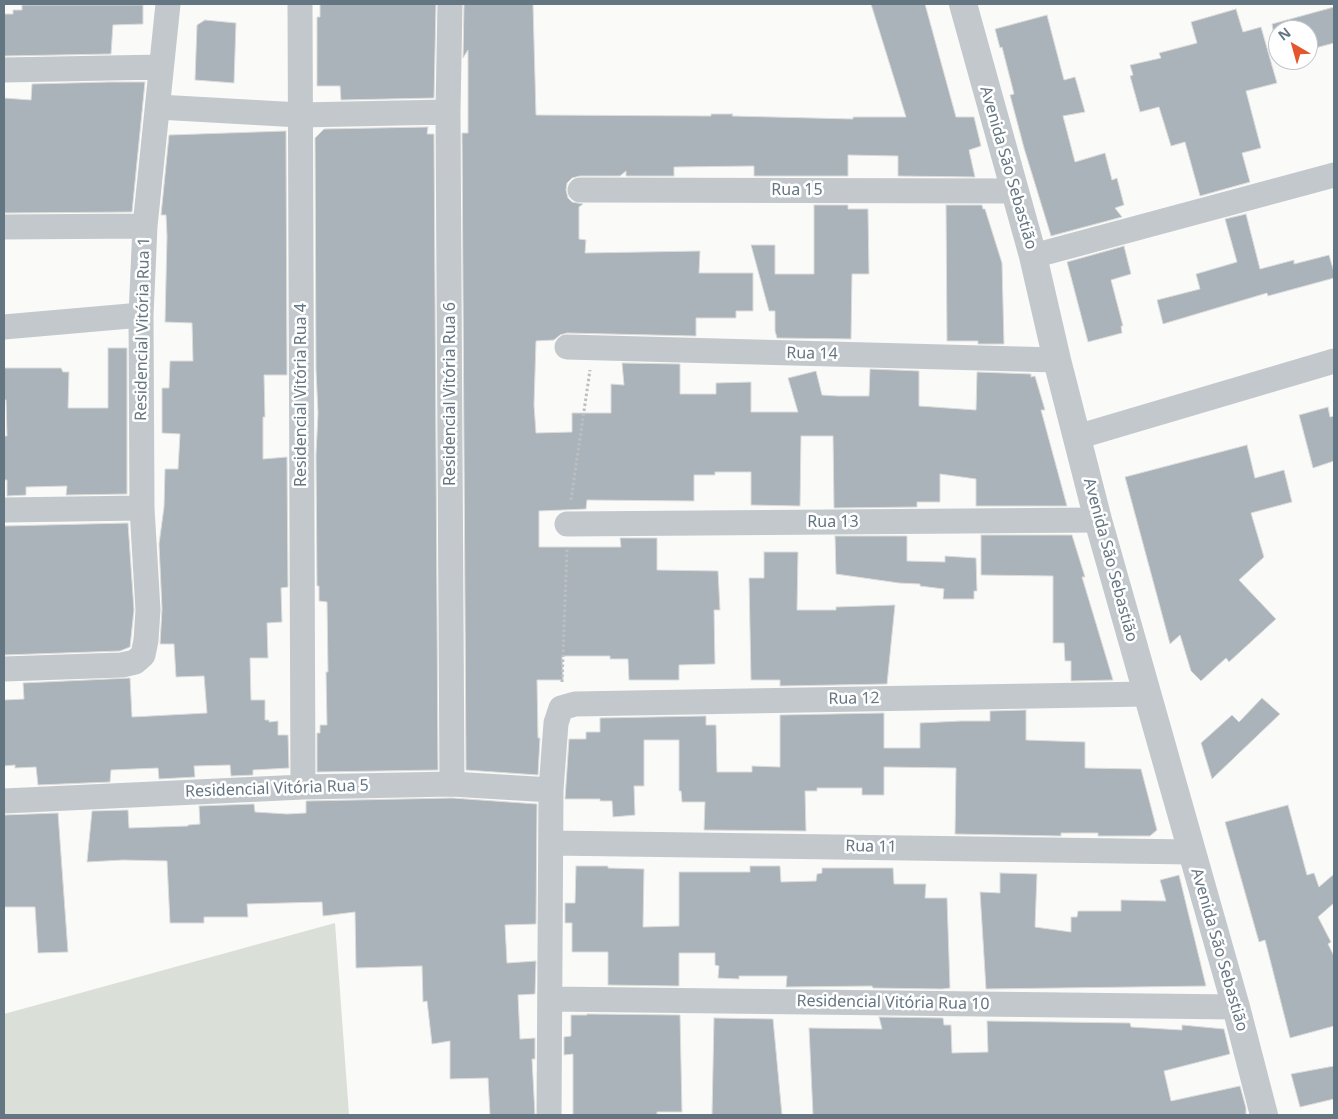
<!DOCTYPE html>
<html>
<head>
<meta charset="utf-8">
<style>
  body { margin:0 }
  #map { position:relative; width:1338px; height:1119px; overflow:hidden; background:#fafaf8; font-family:"Noto Sans",sans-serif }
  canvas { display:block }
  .frame { position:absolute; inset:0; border:5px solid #657683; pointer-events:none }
  .north { position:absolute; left:1268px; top:20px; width:50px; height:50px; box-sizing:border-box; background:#fff; border:1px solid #c1c8cd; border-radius:50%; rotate:322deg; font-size:14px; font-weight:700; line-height:20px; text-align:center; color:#657683 }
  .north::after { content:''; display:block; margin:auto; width:18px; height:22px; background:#e4572e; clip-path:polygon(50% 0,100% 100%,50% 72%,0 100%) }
</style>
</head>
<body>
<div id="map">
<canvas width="1338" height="1119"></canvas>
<div class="frame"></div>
<div class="north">N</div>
</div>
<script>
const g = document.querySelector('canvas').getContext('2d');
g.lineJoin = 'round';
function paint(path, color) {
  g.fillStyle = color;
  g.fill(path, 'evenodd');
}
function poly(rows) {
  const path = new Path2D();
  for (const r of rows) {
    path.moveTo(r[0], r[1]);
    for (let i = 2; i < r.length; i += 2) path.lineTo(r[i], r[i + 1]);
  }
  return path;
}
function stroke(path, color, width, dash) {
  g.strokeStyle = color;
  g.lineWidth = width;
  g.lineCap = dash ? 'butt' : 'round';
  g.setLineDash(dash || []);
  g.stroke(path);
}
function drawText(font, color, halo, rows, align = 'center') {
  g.font = font + ' "Noto Sans",sans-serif';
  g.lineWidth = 5;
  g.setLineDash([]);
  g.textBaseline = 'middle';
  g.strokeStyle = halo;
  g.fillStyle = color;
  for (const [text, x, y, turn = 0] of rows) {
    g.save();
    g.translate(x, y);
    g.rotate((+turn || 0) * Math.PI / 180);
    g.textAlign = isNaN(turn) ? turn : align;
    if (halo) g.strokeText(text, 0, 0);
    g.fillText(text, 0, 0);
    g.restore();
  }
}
const green = poly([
  [335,923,349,1115,4,1115,4,1014]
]);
const building = poly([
  [320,4,436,4,434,98,341,100,340,86,317,86,317,17,320,17,320,4],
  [464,4,533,4,536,115,711,116,711,114,733,114,732,116,853,119,853,117,906,117,871,4,925,4,956,117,974,117,981,146,969,150,975,177,898,176,898,156,848,155,848,176,754,176,754,166,674,167,674,176,626,176,626,171,620,176,580,176,572,178,567,183,566,190,568,198,572,202,583,204,579,207,579,239,586,240,585,253,700,251,699,273,753,273,753,311,736,311,736,318,696,318,696,336,567,333,560,335,554,340,536,341,534,405,536,433,572,432,572,413,611,413,611,384,624,385,622,363,680,364,680,394,716,394,716,383,751,382,751,412,798,412,788,378,816,371,822,395,838,396,869,396,870,369,919,371,919,406,976,410,977,372,1031,374,1031,377,1035,376,1045,410,1041,410,1067,506,976,506,976,479,940,474,940,502,917,502,917,507,834,508,833,436,801,436,800,506,751,505,751,472,715,472,715,475,694,475,694,501,587,500,586,509,539,511,539,547,621,547,620,538,657,538,657,570,718,571,720,610,714,610,715,664,679,665,679,680,629,680,628,659,610,659,610,656,562,656,563,680,537,680,538,738,540,738,538,775,466,770,462,133,468,133,468,50,463,58,464,4],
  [22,5,143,5,143,24,113,25,111,54,4,56,4,14,13,14,13,10,22,10,22,5],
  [1334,7,1334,43,1308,50,1308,30,1273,30,1272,24,1334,7],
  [1236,9,1243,32,1261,27,1277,83,1246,91,1261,148,1242,153,1250,182,1200,196,1185,142,1171,146,1159,107,1140,112,1130,76,1133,75,1130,65,1161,58,1159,53,1197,43,1191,22,1236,9],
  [1047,15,1064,80,1075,77,1085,112,1063,116,1075,162,1105,153,1112,180,1117,178,1124,205,1115,208,1122,217,1051,236,1024,148,1010,95,1014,94,1002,47,1000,48,995,29,1047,15],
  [205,20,236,23,234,83,195,80,197,25,205,20],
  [109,82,145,82,132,212,4,213,4,98,31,100,32,84,109,82],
  [428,127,427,134,434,134,438,770,317,772,317,733,320,733,320,725,327,725,326,672,328,672,327,602,319,601,319,586,317,586,316,455,318,413,316,370,315,138,324,129,428,127],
  [286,131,287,375,264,375,265,417,263,417,263,459,287,457,288,587,281,588,282,622,267,623,268,658,250,658,251,700,265,700,265,720,269,720,269,722,278,721,278,735,288,735,289,768,253,770,253,775,231,776,230,765,194,766,195,777,159,779,158,768,111,770,110,782,38,785,36,767,15,768,15,765,4,766,4,700,24,699,23,683,130,678,132,717,207,713,204,676,176,677,174,644,160,644,162,609,159,544,164,507,165,469,178,469,180,434,162,433,162,388,169,388,170,361,193,361,192,323,165,322,167,236,166,215,161,215,169,135,286,131],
  [814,205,848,205,848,209,868,209,869,274,852,274,851,339,777,338,775,331,775,311,769,311,751,245,775,245,775,274,814,274,814,205],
  [946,205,982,205,983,209,985,209,1002,263,1004,344,978,344,978,341,947,341,946,205],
  [1246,214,1260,269,1294,260,1294,264,1329,255,1334,272,1334,278,1268,296,1267,293,1163,324,1157,300,1200,289,1196,274,1237,262,1225,219,1246,214],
  [1124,246,1131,274,1111,280,1123,326,1121,326,1122,333,1088,342,1067,262,1124,246],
  [108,348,127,348,127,494,66,495,67,486,26,487,26,495,7,496,7,480,4,480,4,436,7,436,6,400,4,400,4,368,61,368,63,372,69,372,68,408,108,408,108,348],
  [1328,407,1330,417,1334,416,1334,461,1313,468,1299,415,1328,407],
  [1247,445,1255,478,1284,470,1292,502,1251,513,1264,557,1239,580,1276,619,1229,662,1226,658,1201,681,1191,671,1180,635,1170,644,1125,477,1247,445],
  [128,523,134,610,130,647,120,651,4,655,4,526,128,523],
  [981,535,1072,535,1085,577,1082,577,1113,680,1071,681,1071,661,1065,661,1064,643,1053,643,1053,576,981,575,981,535],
  [835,536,907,536,907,561,945,562,945,556,976,558,977,591,974,591,974,599,943,599,944,589,920,586,920,584,899,583,836,574,835,536],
  [764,552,798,552,797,610,836,610,836,607,895,605,887,684,780,686,780,680,751,680,749,578,764,578,764,552],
  [1262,698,1280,714,1212,779,1201,743,1232,715,1239,722,1262,698],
  [1026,710,1026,740,1085,742,1085,768,1141,769,1157,830,1150,836,1098,836,1098,833,1061,833,1061,836,955,834,956,768,884,767,884,795,862,795,862,788,817,788,817,791,805,791,806,831,704,830,705,802,682,802,681,791,679,791,679,740,644,740,644,786,634,786,635,815,613,817,612,801,600,801,600,799,565,799,569,739,586,739,586,732,600,732,600,718,706,716,706,725,716,725,717,772,752,772,752,766,780,767,780,715,884,713,884,748,920,748,920,723,961,721,990,721,990,711,1026,710],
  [452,798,537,804,536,924,505,925,507,963,536,961,535,994,518,995,520,1039,535,1038,535,1059,532,1059,535,1115,490,1115,488,1078,450,1079,450,1041,432,1044,427,1001,423,1002,422,966,356,968,355,912,323,916,322,902,247,904,248,917,204,917,204,923,170,923,167,861,123,860,87,862,92,811,128,810,129,828,188,826,188,825,200,824,199,806,254,804,255,812,287,814,306,813,306,801,452,798],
  [1288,805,1307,875,1314,873,1319,887,1334,874,1334,903,1318,917,1331,942,1328,944,1334,956,1334,1026,1290,1038,1265,940,1259,942,1225,822,1288,805],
  [58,813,68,952,38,953,35,907,4,907,4,815,58,813],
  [576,866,608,866,608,868,644,869,643,927,679,926,679,872,750,872,750,866,780,866,781,882,816,881,817,874,822,873,822,868,893,868,894,884,926,884,925,898,947,898,950,988,942,989,873,988,872,986,786,987,787,976,739,976,739,979,718,978,719,966,715,965,715,953,679,953,679,986,608,985,608,952,572,952,572,923,565,923,565,903,575,903,576,866],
  [1000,873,1037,874,1035,927,1071,932,1071,917,1077,917,1078,911,1121,911,1121,900,1166,901,1160,880,1179,875,1206,986,986,989,980,892,1000,893,1000,873],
  [587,1014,680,1015,682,1112,657,1112,657,1115,573,1115,573,1054,564,1055,564,1037,571,1036,571,1015,587,1015,587,1014],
  [879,1017,943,1018,944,1025,951,1025,952,1053,988,1052,987,1021,1130,1023,1131,1027,1182,1030,1182,1025,1224,1029,1230,1054,1164,1071,1171,1101,1240,1086,1246,1108,1246,1115,813,1115,809,1028,882,1029,879,1017],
  [714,1018,773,1019,782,1115,712,1115,714,1018],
  [1334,1066,1334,1099,1300,1107,1291,1074,1334,1066]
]);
const path = poly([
  [571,500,590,370],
  [562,682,567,549]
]);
const minor = poly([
  [300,4,303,787],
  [450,4,448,112,452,784],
  [4,70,161,67],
  [158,107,300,115,448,112],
  [580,190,1014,191],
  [4,227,145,226],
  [1033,256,1334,175],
  [4,327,141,315],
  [567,347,1057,360],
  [1077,437,1334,361],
  [4,510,142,508],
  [567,524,1098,520],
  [4,669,122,665,135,662,143,655,146,640,148,610,142,508,141,315,145,226,168,4],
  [4,801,303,787,452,784,551,790],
  [551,843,1191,852],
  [550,999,1236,1007],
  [549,1115,551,790,556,723,561,708,575,704,1147,694]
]);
const tertiary = poly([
  [963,4,1033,256,1057,360,1098,520,1236,1007,1264,1115]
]);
const streetNames = [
  ["Avenida São Sebastião",1008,168,74],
  ["Rua 15",797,190],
  ["Residencial Vitória Rua 1",143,329,-89],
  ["Rua 14",812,354,1],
  ["Residencial Vitória Rua 6",450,394,-90],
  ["Residencial Vitória Rua 4",301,395,-90],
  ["Rua 13",833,522],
  ["Avenida São Sebastião",1110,560,75],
  ["Rua 12",854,699,-1],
  ["Residencial Vitória Rua 5",277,789,-2],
  ["Rua 11",871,847,1],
  ["Avenida São Sebastião",1219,950,74],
  ["Residencial Vitória Rua 10",893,1003,1]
];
paint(green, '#dadfd7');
paint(building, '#aab3b9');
stroke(building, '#dcdcda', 1);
stroke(path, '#bbbfc2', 3, [2.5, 2.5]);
stroke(minor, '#c3c8cc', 25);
stroke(tertiary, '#c3c8cc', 28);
drawText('16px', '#657683', '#fff', streetNames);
</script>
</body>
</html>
